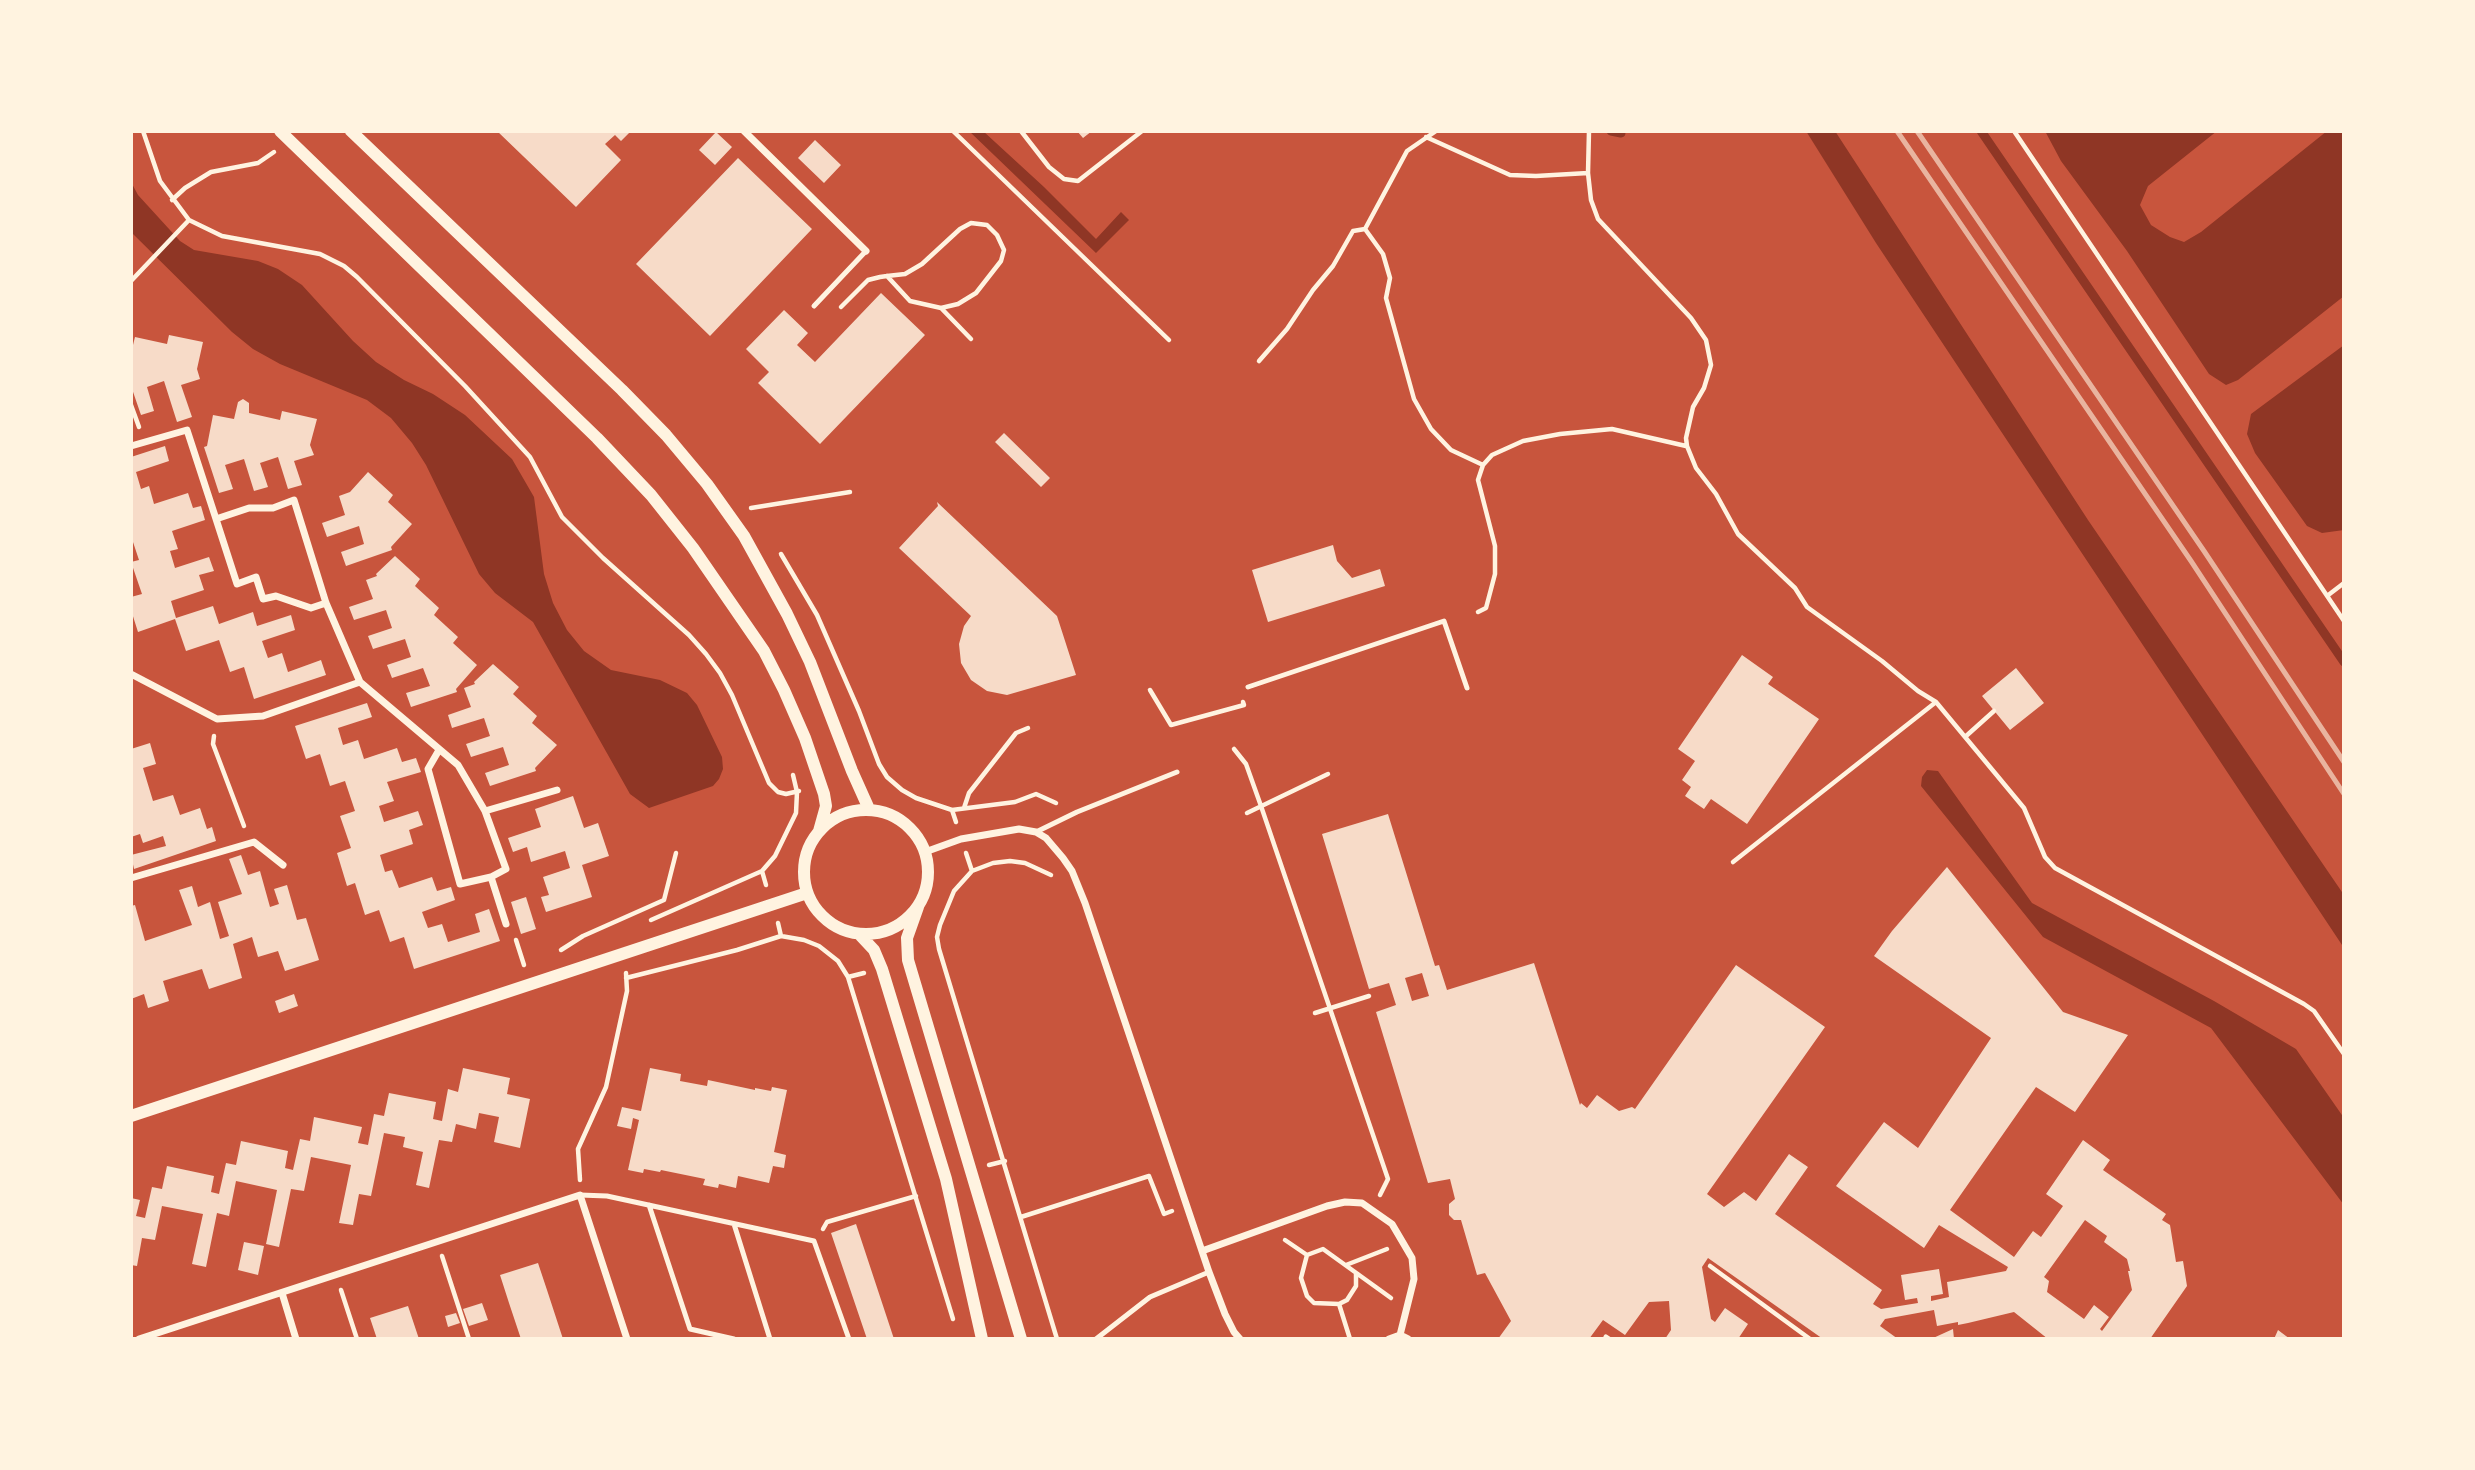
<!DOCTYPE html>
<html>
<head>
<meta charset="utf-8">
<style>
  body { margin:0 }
  #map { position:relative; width:2475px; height:1470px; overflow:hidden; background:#c8553d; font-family:"Archivo Narrow",sans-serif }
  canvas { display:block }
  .frame { position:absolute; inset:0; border:133px solid #fff3e0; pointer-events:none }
</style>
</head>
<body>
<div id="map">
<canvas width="2475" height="1470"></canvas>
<div class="frame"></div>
</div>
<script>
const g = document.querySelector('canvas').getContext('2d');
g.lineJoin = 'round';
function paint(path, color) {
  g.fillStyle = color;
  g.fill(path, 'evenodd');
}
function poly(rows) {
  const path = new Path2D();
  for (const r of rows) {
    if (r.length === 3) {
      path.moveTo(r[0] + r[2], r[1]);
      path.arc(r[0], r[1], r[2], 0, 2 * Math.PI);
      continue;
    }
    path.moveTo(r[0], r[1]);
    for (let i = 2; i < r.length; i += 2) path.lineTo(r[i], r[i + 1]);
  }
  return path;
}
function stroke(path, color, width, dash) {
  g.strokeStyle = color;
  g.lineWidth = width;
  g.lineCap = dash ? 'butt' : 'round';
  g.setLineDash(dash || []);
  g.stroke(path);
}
const water = poly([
  [969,131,983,131,1044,187,1096,239,1121,212,1129,220,1096,253],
  [1806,131,1835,131,2088,520,2344,895,2344,948,1876,243],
  [2045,131,2217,131,2148,186,2140,205,2151,225,2170,237,2184,242,2201,232,2327,131,2344,131,2344,296,2238,380,2226,385,2209,374,2127,251,2061,161],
  [131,182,138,195,180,241,194,250,258,261,278,269,302,285,353,341,376,362,404,380,433,394,465,415,512,459,534,497,544,574,553,603,567,630,584,651,611,670,660,680,687,693,697,705,722,757,723,769,719,779,713,786,649,808,630,794,533,622,495,593,479,574,426,465,412,443,391,418,367,400,280,364,253,349,232,332,131,232],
  [2344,345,2344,530,2322,533,2307,526,2255,453,2247,434,2251,414],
  [1927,770,1938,771,2032,903,2214,1001,2296,1049,2344,1118,2344,1205,2211,1028,2043,937,1921,786,1922,777]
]);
const stream = poly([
  [1611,131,1621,133],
  [1981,131,2344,662]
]);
const building = poly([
  [497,131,631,131,621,141,615,135,605,144,621,160,576,207],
  [1077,131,1092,131,1083,138],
  [716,132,732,147,715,165,699,150],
  [815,140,841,165,824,183,798,158],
  [738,158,812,229,710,336,636,264],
  [881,293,925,335,820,444,758,383,769,372,746,349,784,310,808,333,797,345,815,362],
  [169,335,203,342,197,369,200,379,181,385,192,417,177,422,164,381,147,387,154,411,141,415,131,386,131,353,135,337,167,344],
  [243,399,249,403,249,413,280,420,282,411,317,419,310,445,314,455,294,461,302,485,288,489,278,457,260,463,268,487,254,491,244,459,225,465,233,489,219,493,204,447,207,446,213,415,234,419,238,402],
  [1004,433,1050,478,1041,487,995,442],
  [165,446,169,461,136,472,141,489,149,486,154,504,188,493,193,508,201,506,205,520,172,531,178,549,170,551,175,568,209,557,214,571,199,575,204,590,171,601,176,618,213,606,219,624,253,612,257,626,291,615,295,630,262,641,268,658,282,653,288,672,321,660,326,675,254,699,244,667,230,672,219,640,186,651,175,619,138,632,131,610,131,597,142,594,131,562,139,560,131,536,131,457],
  [368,472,393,495,388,502,412,524,391,547,392,550,346,566,341,552,364,544,359,526,327,537,322,523,345,515,339,496,350,492],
  [937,502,1057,616,1076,675,1007,695,987,691,971,680,961,663,959,644,964,626,971,616,899,548,938,506],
  [1333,545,1337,561,1352,578,1380,569,1385,586,1268,622,1252,570],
  [395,556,420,579,415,586,439,608,434,615,458,637,453,643,477,665,456,689,457,692,411,707,406,693,430,686,423,668,392,678,387,665,411,657,405,639,373,649,368,636,392,628,386,610,354,620,349,607,373,599,366,580,377,576,376,574],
  [1742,655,1773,677,1768,684,1819,719,1747,824,1711,799,1704,809,1685,796,1691,787,1682,780,1695,761,1678,749],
  [493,664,519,687,513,694,537,716,532,723,557,745,535,768,536,771,490,786,485,773,509,765,503,747,471,757,466,744,490,736,484,718,452,728,448,715,471,707,464,688,475,684,474,682],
  [2016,668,2044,703,2010,730,1982,696],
  [367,703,372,717,338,728,343,745,358,740,364,759,397,748,402,762,416,758,421,772,387,782,394,801,379,806,384,822,418,811,423,825,409,830,413,844,380,855,385,872,392,870,399,888,432,877,437,891,451,887,455,900,422,912,428,928,442,924,448,942,480,932,475,914,489,909,500,941,414,969,404,937,390,942,379,910,365,915,355,883,347,886,337,853,351,848,340,816,355,811,345,781,330,786,320,754,306,759,295,726],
  [150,743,156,764,143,768,153,801,173,795,180,815,200,808,207,829,212,827,216,841,134,869,131,855,166,846,163,836,143,843,140,834,131,837,131,749],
  [573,796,584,828,598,823,609,856,582,865,592,897,546,912,541,897,549,895,543,877,570,868,565,851,531,862,527,847,513,852,508,838,541,827,535,809],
  [1388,814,1435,966,1439,965,1447,990,1534,963,1580,1105,1581,1103,1587,1108,1597,1095,1619,1111,1632,1107,1635,1109,1736,965,1825,1027,1707,1194,1724,1207,1744,1192,1756,1201,1789,1154,1808,1167,1775,1214,1882,1290,1873,1304,1881,1309,1918,1303,1917,1298,1905,1300,1901,1275,1939,1269,1943,1294,1931,1296,1931,1301,1949,1297,1947,1282,2006,1271,2008,1267,1939,1225,1924,1248,1836,1186,1884,1122,1918,1148,1991,1038,1874,956,1892,931,1947,867,2063,1012,2128,1035,2075,1112,2036,1087,1950,1210,2014,1257,2033,1231,2041,1237,2063,1206,2046,1194,2083,1140,2110,1160,2103,1170,2166,1214,2162,1220,2170,1225,2176,1262,2183,1261,2187,1286,2150,1339,2048,1339,2014,1312,1968,1323,1958,1325,1958,1322,1937,1326,1934,1310,1885,1319,1880,1326,1898,1339,1823,1339,1708,1258,1702,1267,1711,1319,1715,1322,1725,1308,1748,1324,1738,1339,1665,1339,1671,1330,1669,1301,1649,1302,1625,1335,1603,1320,1589,1339,1498,1339,1511,1321,1485,1273,1477,1275,1461,1220,1454,1220,1449,1215,1449,1204,1455,1199,1450,1179,1428,1183,1376,1012,1396,1005,1389,983,1369,989,1322,834],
  [1422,973,1429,996,1412,1001,1405,978],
  [2085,1220,2107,1236,2104,1242,2127,1259,2130,1271,2128,1271,2132,1290,2102,1331,2100,1329,2109,1317,2094,1305,2084,1319,2047,1292,2049,1281,2044,1277],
  [241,855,248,875,260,871,270,907,279,904,274,889,287,885,297,920,306,918,319,960,285,971,278,951,258,957,252,937,233,944,242,978,209,989,202,969,163,981,169,1001,148,1008,144,994,131,999,131,906,135,905,145,941,192,925,179,890,192,886,198,907,210,902,220,939,229,936,218,902,242,894,229,859],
  [526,897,536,929,521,934,511,902],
  [294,994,298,1006,279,1013,275,1001],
  [463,1068,510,1078,507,1094,530,1099,520,1148,494,1142,499,1117,479,1113,476,1129,456,1124,452,1142,439,1140,429,1188,416,1185,423,1152,403,1147,405,1137,384,1133,371,1196,359,1194,353,1225,339,1223,351,1165,311,1157,304,1191,291,1189,279,1247,266,1244,277,1190,236,1181,229,1216,217,1213,206,1267,192,1264,203,1214,162,1206,155,1240,142,1238,137,1266,131,1265,131,1198,140,1200,136,1216,145,1218,152,1187,162,1189,167,1166,214,1176,211,1192,219,1194,226,1163,236,1165,241,1141,288,1151,285,1168,293,1170,300,1139,310,1141,314,1117,362,1127,358,1143,368,1145,374,1114,384,1116,389,1093,436,1102,433,1119,442,1121,448,1089,458,1092],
  [650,1068,681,1074,680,1081,707,1086,708,1080,755,1090,755,1088,771,1091,772,1087,787,1090,774,1152,786,1155,784,1168,773,1166,769,1183,738,1176,736,1188,719,1184,718,1188,703,1185,705,1179,661,1170,660,1172,644,1169,643,1173,628,1170,639,1120,633,1118,631,1129,617,1126,622,1107,641,1111],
  [856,1224,894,1339,867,1339,831,1233],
  [244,1242,264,1246,258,1275,238,1270],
  [538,1263,547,1290,563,1339,521,1339,509,1303,500,1275],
  [482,1303,488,1320,469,1326,463,1309],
  [408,1306,419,1339,377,1339,370,1318],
  [456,1313,460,1323,448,1327,445,1316],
  [1953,1329,1954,1339,1931,1339],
  [2278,1330,2290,1339,2274,1339]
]);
const path = poly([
  [953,131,1169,340],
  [1021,131,1049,167,1064,179,1078,181,1142,131],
  [1589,131,1588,173,1591,200,1598,219,1691,318,1706,340,1711,365,1704,388,1693,407,1686,438,1687,446,1696,468,1716,494,1738,534,1795,588,1807,607,1882,661,1918,691,1936,702,2024,808,2045,857,2055,868,2304,1004,2314,1011,2344,1054],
  [2014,131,2344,621],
  [1426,137,1510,175,1536,176,1588,173],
  [172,200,185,188,211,172,258,163,274,152],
  [189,220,222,236,320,254,344,266,357,277,465,386,530,457,562,517,603,558,689,635,706,654,720,673,732,695,769,783,778,792,786,794,799,791],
  [1365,229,1407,151,1436,131],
  [131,281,189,220,160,181,143,131],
  [841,307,868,280,880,277,887,276,905,274,922,264,960,229,971,223,987,225,997,235,1004,250,1001,261,976,293,958,304,941,308,910,301,887,276],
  [942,309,971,339],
  [1259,361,1287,329,1313,290,1333,266,1353,231,1365,229,1383,254,1390,278,1386,298,1414,399,1431,429,1451,450,1483,465],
  [131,405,139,427],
  [751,508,850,492],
  [781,554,817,615,859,711,879,764,887,777,902,790,916,798,952,810,956,822],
  [2327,596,2344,583],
  [1478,612,1486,608,1495,574,1495,546,1478,480,1483,465,1492,455,1523,441,1560,434,1612,429,1686,446],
  [1150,690,1171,725,1244,705,1243,702],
  [214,736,213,744,244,826],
  [1965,737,1994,711],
  [1234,749,1246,764,1261,806,1388,1179,1380,1195],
  [964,808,969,793,1016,733,1028,728],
  [952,810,1015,802,1036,794,1056,803],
  [1247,813,1328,774],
  [966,853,972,871,954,891,940,925,937,937,939,949,1057,1339],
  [1733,862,1936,702],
  [972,871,993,863,1010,861,1025,863,1051,875],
  [766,885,762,871,775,856,796,813,797,792,793,775],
  [651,920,762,871],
  [778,923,781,936,804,940,819,946,838,961,848,977,953,1319],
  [516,940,524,965],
  [561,950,583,936,664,900,676,853],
  [848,977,864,973],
  [626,978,737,950,781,936],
  [1315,1013,1369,996],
  [989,1165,1005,1161],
  [580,1180,578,1149,606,1087,627,991,626,973],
  [1021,1217,1149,1176,1164,1214,1172,1211],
  [823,1229,827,1222,916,1196],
  [1285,1240,1307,1255,1323,1249,1391,1298],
  [1307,1255,1301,1278,1307,1296,1314,1303,1339,1304,1347,1300,1356,1286,1356,1274],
  [442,1256,469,1339],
  [1346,1265,1387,1249],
  [1710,1266,1810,1339],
  [341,1290,357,1339],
  [1339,1304,1350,1339]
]);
const service = poly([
  [814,306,866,251],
  [1248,687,1444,621,1467,688],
  [1036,832,1077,812,1177,772],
  [580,1195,607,1196,814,1241,849,1339],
  [649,1205,690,1329,734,1339],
  [734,1224,770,1339],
  [1606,1337,1609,1339],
  [1096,1339,1150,1297,1209,1272]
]);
const minor = poly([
  [744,131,866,251],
  [131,446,187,430,216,519,249,508,273,508,294,500,326,603,360,682,458,765,485,811,506,869,491,877,506,924],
  [216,519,237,584,256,577,263,599,276,596,311,608,326,603],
  [131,674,217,719,263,716,360,682],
  [439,750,428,769,460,884,491,877],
  [485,811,557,790],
  [925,852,961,839,1019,829,1036,832,1046,838,1063,858,1072,871,1085,903,1209,1272,1225,1314,1234,1332,1240,1339],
  [131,878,254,842,283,865],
  [1202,1251,1327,1206,1345,1202,1362,1203,1392,1224,1412,1258,1414,1279,1400,1335],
  [282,1293,296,1339],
  [139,1339,580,1195,627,1339],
  [1389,1339,1400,1335,1408,1339]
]);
const tertiary = poly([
  [280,131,597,438,651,495,693,548,764,651,784,690,805,738,824,794,826,806,819,831],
  [351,131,622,390,666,435,707,484,744,536,787,614,810,662,852,771,869,809],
  [866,872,62],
  [918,907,907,938,908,960,1021,1339],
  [859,934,874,950,882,969,946,1179,982,1339],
  [131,1116,807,893]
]);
const rail = poly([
  [1897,131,2191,561,2344,794],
  [1917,131,2204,551,2344,762]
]);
paint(water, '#8f3625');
stroke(stream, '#8f3625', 9);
paint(building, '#f7dbc8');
stroke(path, '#fff3e0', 4.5);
stroke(service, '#fff3e0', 5);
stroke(minor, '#fff3e0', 7);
stroke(tertiary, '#fff3e0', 12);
stroke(rail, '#e9b49f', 5);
</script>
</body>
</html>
